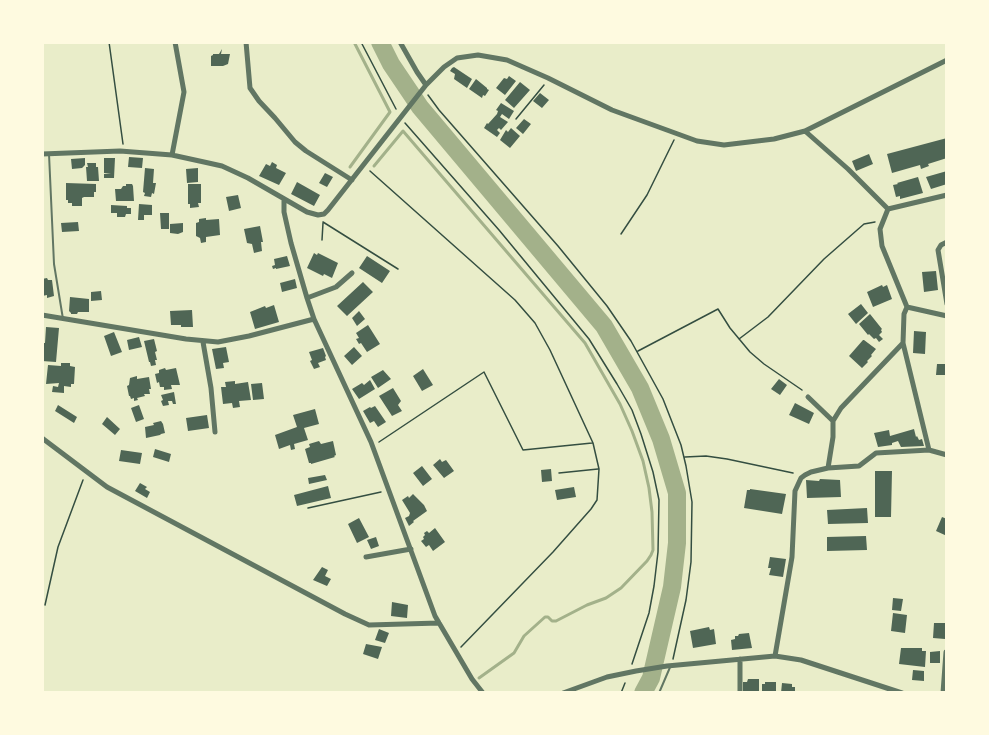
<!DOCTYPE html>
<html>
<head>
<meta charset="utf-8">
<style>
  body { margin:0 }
  #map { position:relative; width:989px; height:735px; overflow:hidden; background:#e9edc9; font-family:"Archivo Narrow",sans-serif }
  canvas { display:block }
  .frame { position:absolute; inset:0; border:44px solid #fefae0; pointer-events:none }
</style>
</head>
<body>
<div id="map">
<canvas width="989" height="735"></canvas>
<div class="frame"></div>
</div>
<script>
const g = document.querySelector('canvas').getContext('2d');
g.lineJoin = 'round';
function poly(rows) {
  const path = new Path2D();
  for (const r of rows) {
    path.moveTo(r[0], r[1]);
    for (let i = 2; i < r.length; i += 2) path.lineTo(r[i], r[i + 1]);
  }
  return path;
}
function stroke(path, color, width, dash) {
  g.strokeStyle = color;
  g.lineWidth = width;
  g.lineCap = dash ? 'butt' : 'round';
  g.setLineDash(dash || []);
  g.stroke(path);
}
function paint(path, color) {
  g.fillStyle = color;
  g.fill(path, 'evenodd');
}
const stream = poly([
  [374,166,403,131,585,343,620,404,632,431,643,461,649,488,652,512,653,550,651,555,647,561,621,588,606,598,587,605,556,621,552,621,548,617,545,617,524,636,514,653,479,678],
  [350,167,390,112,354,42]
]);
const river = poly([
  [380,42,391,64,420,107,604,326,640,388,661,439,677,493,677,543,672,587,651,678,643,693]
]);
const building = poly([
  [222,49,221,54,230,54,228,64,223,66,211,66,211,56,213,55,213,54,219,54],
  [454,67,472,79,467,88,454,79,455,74,450,71,452,68],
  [509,76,516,81,505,95,496,88,504,78,507,79],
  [476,79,487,88,487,89,489,90,485,96,483,95,482,98,469,89],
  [520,82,530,90,514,108,505,100],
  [540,93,549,100,542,108,533,101],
  [501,103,514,111,509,119,502,114,500,117,508,122,501,130,499,128,497,130,500,133,497,137,484,128,487,123,488,124,497,114,498,111,496,110],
  [524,119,531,124,523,134,516,128],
  [511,128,520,136,510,148,500,140,506,130,508,132],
  [947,138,947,158,928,164,929,166,921,169,920,165,892,173,887,154],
  [869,154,873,164,856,171,852,161],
  [129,157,143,158,142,168,128,167],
  [85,158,85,165,82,168,72,169,71,159],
  [104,158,115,158,114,178,104,178,104,174,111,174,104,173],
  [272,162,277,165,276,168,286,173,279,185,259,176,266,164,270,166],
  [87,163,96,163,96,167,98,167,99,181,87,181,86,167,88,167],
  [145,168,154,169,153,183,156,183,154,194,152,193,151,197,144,196,145,193,143,192],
  [198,168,198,182,187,183,186,169],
  [947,171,947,184,931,189,926,177],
  [325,173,333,177,327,187,319,183],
  [918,177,923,193,900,199,900,196,896,197,893,185,898,184,897,183],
  [297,182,320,195,314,206,291,194],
  [66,183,96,184,96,192,94,192,94,197,84,197,82,198,82,206,72,206,72,203,68,203,68,200,66,200],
  [126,184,132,184,133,186,134,201,116,201,115,189,121,189,123,186,126,186],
  [188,184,201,184,201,203,198,203,199,207,190,208,190,204,188,204],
  [238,195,241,208,229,211,226,197],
  [139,204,152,205,152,215,144,215,144,220,138,220],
  [111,205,127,206,127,208,131,208,131,214,126,214,125,217,117,217,117,213,111,213],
  [160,213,169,213,169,229,161,229],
  [206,218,206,220,219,219,220,235,206,237,206,242,201,243,200,238,196,236,196,223,199,222,199,219],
  [78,222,79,231,62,232,61,223],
  [183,223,183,232,178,234,170,233,170,224],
  [260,226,263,242,261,242,262,251,254,253,252,244,247,243,244,229],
  [314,253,317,255,318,253,338,263,332,278,324,274,323,276,307,268],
  [287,256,290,266,276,269,276,268,273,269,272,266,275,265,274,259],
  [367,256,390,271,382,283,359,268],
  [936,271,938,290,924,292,922,272],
  [47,278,48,280,52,280,54,296,47,298,47,295,42,296,42,279],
  [295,279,297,288,282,292,280,283],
  [363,282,373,292,347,316,337,306],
  [882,285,883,287,887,285,892,299,873,307,867,292],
  [101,291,102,300,91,301,91,292],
  [70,297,89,299,89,312,78,312,77,314,71,314,71,313,69,311],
  [861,304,868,313,856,324,848,314],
  [274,305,279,322,255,329,250,312,265,306,266,308],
  [192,310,193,327,181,327,181,325,171,325,170,311],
  [359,311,365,319,357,326,352,318],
  [870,314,882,329,881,330,882,332,879,335,883,339,879,342,876,338,874,339,869,334,868,335,859,324],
  [368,325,380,344,367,352,361,343,359,344,356,339,359,338,356,333],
  [46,327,59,328,56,362,42,361,43,343,45,343],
  [914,331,926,332,925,354,913,353],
  [114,332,122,352,111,356,104,336],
  [139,337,142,347,129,350,127,340],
  [154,339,157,351,155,352,157,360,155,360,156,365,151,366,150,362,149,362,144,341],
  [863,340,864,340,876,349,871,355,872,356,867,361,868,362,862,368,849,356],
  [226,347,229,362,223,363,224,368,216,369,212,349],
  [354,347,362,356,352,365,344,356],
  [323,348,326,356,325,357,326,360,318,363,320,367,314,369,310,361,312,360,309,352],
  [61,363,70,363,70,366,75,367,74,384,71,384,71,387,64,386,64,384,64,393,52,392,53,386,58,387,59,383,46,384,48,365,61,366],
  [937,364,946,364,946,375,936,375],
  [165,368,166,370,176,368,180,385,171,385,172,389,164,390,164,387,160,387,159,382,157,383,155,374,159,373,159,370],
  [423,369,433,385,422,391,413,376],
  [383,370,391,379,378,388,371,377],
  [137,376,137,379,149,377,151,389,149,389,150,394,144,394,145,396,137,398,138,400,134,401,134,398,131,399,130,396,129,396,127,386,129,385,130,378],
  [779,379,787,385,780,395,771,389],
  [370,380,375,389,359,399,352,389,362,383,364,385],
  [235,381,235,384,248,382,251,400,239,401,240,407,233,408,232,403,223,404,221,387,226,387,225,382],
  [262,383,264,399,253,400,251,384],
  [393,388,401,401,398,405,402,411,392,416,379,396],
  [174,392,176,404,173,404,172,401,168,401,169,405,163,406,161,401,163,400,161,395],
  [795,403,814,413,809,424,789,415],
  [58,405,77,417,74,423,55,411],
  [139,405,144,419,136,422,131,408],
  [375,406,386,422,378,427,374,421,370,423,363,411,370,407,371,408],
  [315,409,319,424,304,428,308,440,294,444,295,449,291,450,290,445,279,449,275,435,297,427,293,415],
  [207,415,209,428,188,431,186,418],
  [107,417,120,429,115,435,102,424],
  [161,421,163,424,165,433,161,434,160,435,146,438,145,427,154,425,153,423],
  [914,429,916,437,917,436,919,440,922,439,924,446,901,447,898,441,892,443,892,445,878,447,874,433,889,430,890,436],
  [319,441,321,444,333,441,336,455,334,456,335,457,311,464,311,463,309,463,305,449,310,447,309,444],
  [155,449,171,454,169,462,153,457],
  [121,450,142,453,140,464,119,461],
  [440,459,442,462,446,460,454,471,444,478,433,465],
  [422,466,432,479,423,486,413,473],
  [551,469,552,481,542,482,541,470],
  [875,471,892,471,891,517,875,517],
  [325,475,327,480,309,484,308,478],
  [820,479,840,480,841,497,807,498,806,480,819,481],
  [140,483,147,487,145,489,150,492,147,498,135,491],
  [328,486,331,498,297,506,294,495],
  [574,487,576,497,557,500,555,490],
  [750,489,786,494,782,514,744,508,747,490,750,490],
  [413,494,424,505,427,511,413,521,414,522,409,526,405,518,409,516,410,513,402,500,408,496,409,498],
  [867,508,868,523,828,524,827,510],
  [942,517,947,519,947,536,936,531],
  [359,518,369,537,357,543,348,524],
  [435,528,445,542,433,551,429,545,426,547,421,541,424,539,423,537,425,535,424,533,427,531,429,533],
  [866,536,867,550,827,551,827,537],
  [376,537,379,546,371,549,367,540],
  [770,557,786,559,783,577,769,575,771,568,768,568],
  [322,567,328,570,325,576,331,579,327,586,313,580],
  [893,598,903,599,901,611,892,610],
  [392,602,408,605,407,618,391,616],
  [893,613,907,615,905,633,891,631],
  [934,623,946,623,945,639,933,638],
  [709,627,710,630,714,629,716,644,693,648,690,631],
  [379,629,389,633,385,643,375,640],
  [749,633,752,648,732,650,731,640,735,639,735,636,738,636,739,634],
  [366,644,382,647,378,659,363,654],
  [901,648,922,648,922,651,926,651,925,667,899,664],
  [940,651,940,663,930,663,930,652],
  [913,670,924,671,924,681,912,680],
  [748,679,759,679,759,693,743,693,743,682,747,682],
  [765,682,776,682,776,693,762,693,762,684,765,684],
  [782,683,792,684,792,687,795,687,795,693,781,693]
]);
const path = poly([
  [109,42,123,144],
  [361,42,396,109],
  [428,95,439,110,558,246,607,306,631,341,663,399,681,445,686,466,692,502,691,562,686,600,673,659],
  [516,119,544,85],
  [405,123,499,230,589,339,617,384,632,410,641,434,653,472,659,500,658,552,654,586,649,613,632,664],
  [370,171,515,300,535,323,550,350,593,443,599,469,597,500,591,509,553,552,461,647],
  [323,222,398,269],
  [621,234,647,195,674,140],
  [322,240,323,223],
  [739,339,768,317,824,259,864,224,875,222],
  [638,351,718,309,730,328,750,352,764,364,802,390],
  [379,442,484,372,523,450,592,443],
  [685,457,706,456,727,459,793,473],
  [559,473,598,469],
  [308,508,381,492],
  [45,605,58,547,83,480],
  [621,693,625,683]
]);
const service = poly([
  [49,154,54,264,63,319],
  [659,693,671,665]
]);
const minor = poly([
  [246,42,250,88,259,101,275,118,295,142,306,151,352,180],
  [400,42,417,72,426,85],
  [805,131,848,169,888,209],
  [42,154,120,151,172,155,204,162,222,166,248,178,307,212,318,215,324,214,328,210,426,85,444,67,457,58,478,55,507,60,548,78,612,110,697,141,724,145,774,139,805,131,947,60],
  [172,155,184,92,175,42],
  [284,199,284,212,291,243,307,298,314,319,371,442,435,616,472,679,483,693],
  [888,209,880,229,882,246,907,307,904,314,903,343,929,450],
  [888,209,947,195],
  [947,242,941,245,938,250,947,304],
  [307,298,336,287,352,273],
  [907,307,947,316],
  [42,315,186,339,218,342,249,336,314,319],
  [203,342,211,388,215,432],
  [808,397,833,421,833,437,828,468],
  [833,421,841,408,903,343],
  [42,438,107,487,345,614,369,625,439,623],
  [366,557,411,549],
  [775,656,792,557,795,491,801,478,805,475,811,472,828,468,859,466,876,453,929,450,947,455],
  [740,659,740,693],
  [563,693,607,677,636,671,667,666,775,656,801,660,902,693],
  [943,693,946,652]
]);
stroke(stream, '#a3b18a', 3);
stroke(river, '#a3b18a', 18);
paint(building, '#4f6655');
stroke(path, '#344e41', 1.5);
stroke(service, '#617663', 2);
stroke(minor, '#617663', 5);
</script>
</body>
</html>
